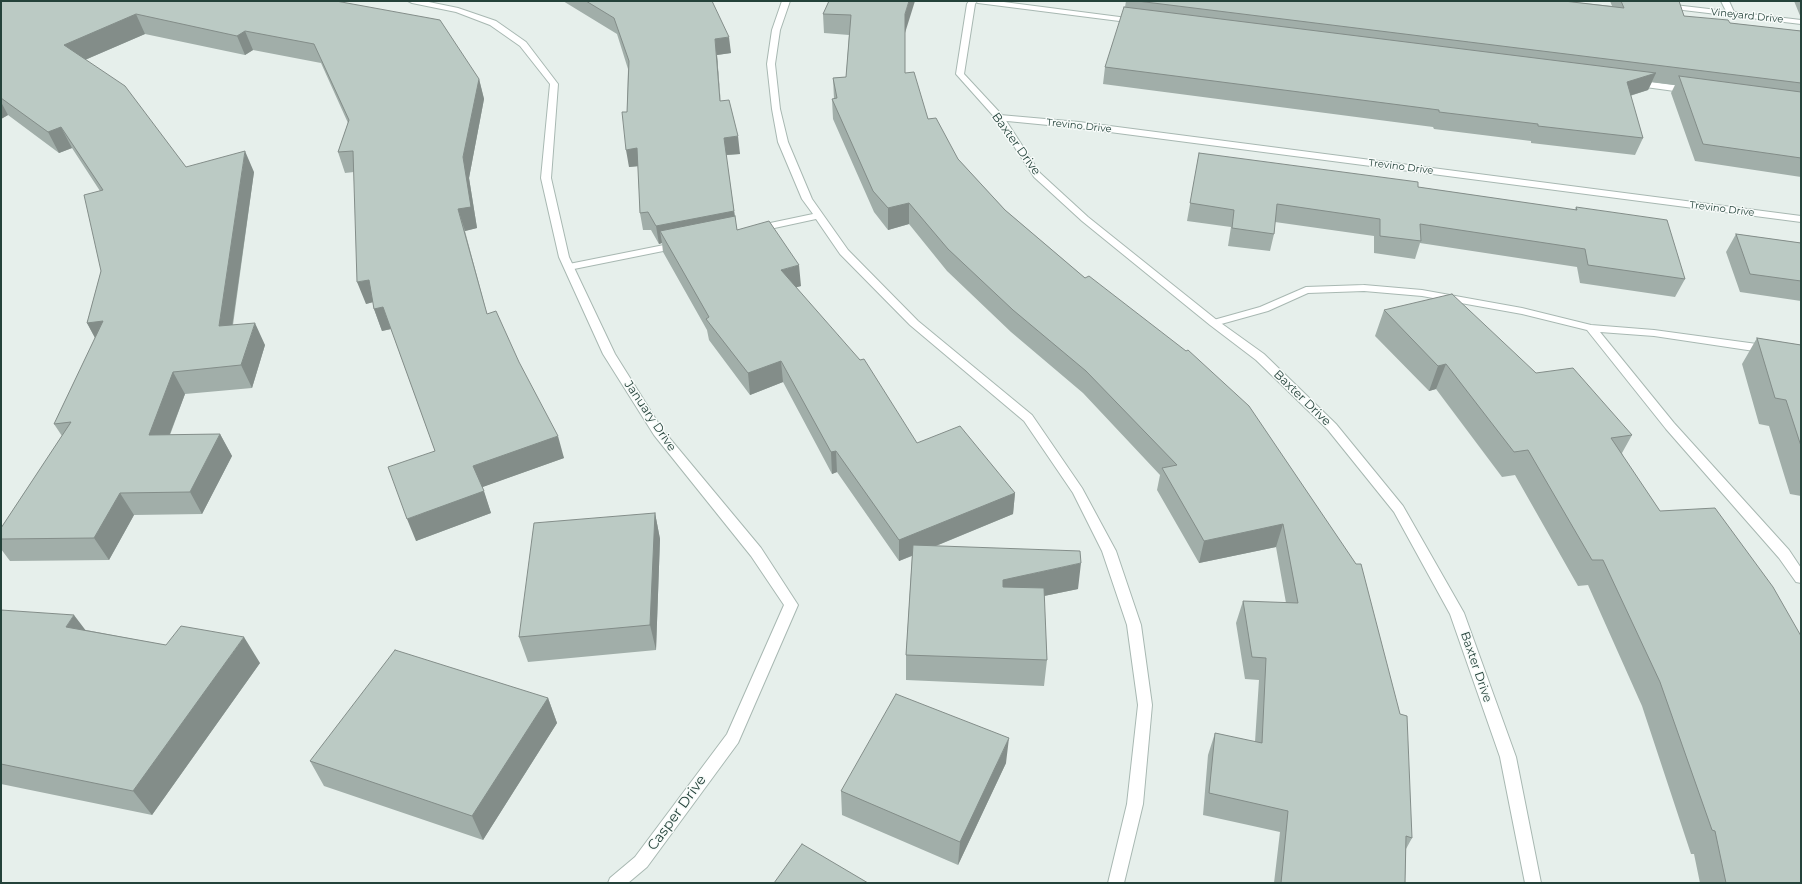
<!DOCTYPE html>
<html>
<head>
<meta charset="utf-8">
<style>
  body { margin:0 }
  #map { position:relative; width:1802px; height:884px; overflow:hidden; background:#e6efeb; font-family:Montserrat,sans-serif }
  canvas { display:block }
  .frame { position:absolute; inset:0; border:2px solid #24423a; pointer-events:none }
</style>
</head>
<body>
<div id="map">
<canvas width="1802" height="884"></canvas>
<div class="frame"></div>
</div>
<script>
const g = document.querySelector('canvas').getContext('2d');
g.lineJoin = 'round';
function poly(rows) {
  const path = new Path2D();
  for (const r of rows) {
    path.moveTo(r[0], r[1]);
    for (let i = 2; i < r.length; i += 2) path.lineTo(r[i], r[i + 1]);
  }
  return path;
}
function stroke(path, color, width, dash) {
  g.strokeStyle = color;
  g.lineWidth = width;
  g.lineCap = dash ? 'butt' : 'round';
  g.setLineDash(dash || []);
  g.stroke(path);
}
function paint(path, color) {
  g.fillStyle = color;
  g.fill(path, 'evenodd');
}
function drawText(font, color, halo, rows, align = 'center') {
  g.font = font + ' Montserrat,sans-serif';
  g.lineWidth = 3;
  g.setLineDash([]);
  g.textBaseline = 'middle';
  g.strokeStyle = halo;
  g.fillStyle = color;
  for (const [text, x, y, turn = 0] of rows) {
    g.save();
    g.translate(x, y);
    g.rotate((+turn || 0) * Math.PI / 180);
    g.textAlign = isNaN(turn) ? turn : align;
    if (halo) g.strokeText(text, 0, 0);
    g.fillText(text, 0, 0);
    g.restore();
  }
}
const service = poly([
  [782,1,790,1,780,30,775,64,780,109,788,142,812,199,848,250,918,321,1032,415,1082,488,1116,551,1141,625,1152,705,1143,804,1124,883,1108,883,1127,804,1138,705,1127,625,1102,551,1073,493,1024,421,910,325,840,254,816,219,756,232,751,229,756,226,813,214,802,199,778,142,772,109,767,64,772,30,782,1],
  [974,1,996,1,1135,19,1139,21,1135,23,978,3,974,1],
  [1634,80,1689,87,1693,90,1689,93,1631,85,1631,81,1634,80],
  [679,242,684,245,683,247,569,270,564,267,569,264,679,242],
  [1364,285,1422,290,1522,308,1591,325,1654,330,1801,350,1801,358,1654,336,1600,332,1674,423,1789,550,1801,568,1801,583,1796,582,1779,558,1666,429,1587,330,1522,314,1422,296,1364,291,1308,293,1268,311,1214,326,1209,323,1210,321,1260,307,1306,287,1364,285]
]);
const minor = poly([
  [408,1,424,1,458,8,496,21,526,42,558,84,551,178,569,257,615,354,662,429,761,548,798,605,738,743,647,867,628,883,608,883,610,878,635,857,727,734,784,605,751,556,654,435,603,354,559,257,541,178,550,84,520,46,490,25,456,12,412,3,408,1],
  [1721,1,1729,1,1734,12,1801,20,1801,24,1666,8,1662,6,1666,4,1726,11,1721,1],
  [1000,115,1079,122,1801,216,1801,222,1079,128,997,120,996,118,1000,115]
]);
const tertiary = poly([
  [969,1,977,1,975,4,964,74,1003,116,1040,173,1088,217,1218,321,1264,354,1336,424,1403,506,1464,613,1516,757,1541,883,1525,883,1500,757,1450,614,1394,512,1328,430,1256,360,1210,325,1082,221,1034,177,997,120,956,74,967,4,969,1]
]);
const wall = poly([
  [1,1,336,1,479,79,484,99,469,178,477,228,465,231,487,314,564,458,482,487,491,513,416,541,435,451,391,329,382,331,374,309,373,302,366,304,354,172,345,173,338,152,348,123,321,63,253,50,245,55,145,34,85,60,186,167,254,172,233,325,265,345,252,388,185,394,170,435,220,434,232,456,202,514,134,515,109,560,10,561,1,549,1,528,62,436,54,424,95,338,87,323,101,271,100,191,72,148,59,153,8,115,1,119],
  [563,1,712,1,731,53,717,55,720,101,740,154,726,155,737,230,801,286,796,287,917,443,1015,493,1013,514,936,546,1078,589,1044,596,1047,660,1044,686,906,680,906,655,912,556,899,561,837,472,832,474,783,382,750,395,709,340,707,330,663,252,662,243,659,244,651,230,643,230,640,213,638,166,629,167,627,112,628,69,617,34],
  [829,1,905,33,905,73,928,119,958,159,1005,210,1085,278,1249,406,1412,838,1406,849,1405,883,1274,883,1280,832,1203,815,1208,755,1215,733,1255,742,1259,680,1245,679,1236,623,1243,601,1286,603,1276,547,1199,563,1157,490,1160,475,1083,393,1011,332,947,271,909,224,888,230,874,212,833,119,832,99,834,99,833,78,846,77,849,35,824,33,823,14],
  [1126,1,1564,1,1612,6,1610,1,1679,1,1684,16,1730,23,1801,31,1801,177,1695,161,1671,93,1675,85,1652,82,1648,90,1630,96,1643,138,1635,155,1531,143,1531,141,1434,129,1433,127,1103,84,1105,67,1125,7],
  [1794,1,1801,1,1801,18],
  [1199,153,1418,187,1575,210,1576,207,1685,279,1675,297,1580,283,1577,267,1420,243,1415,259,1374,253,1374,236,1275,222,1274,234,1270,251,1228,246,1231,227,1187,221],
  [1736,234,1801,243,1801,301,1740,292,1726,252],
  [1384,310,1536,373,1632,435,1622,453,1801,883,1700,883,1694,854,1691,854,1642,706,1588,585,1578,586,1515,475,1502,477,1436,389,1429,391,1375,336],
  [1757,338,1801,345,1801,496,1790,494,1769,426,1759,424,1742,364],
  [655,513,660,539,656,650,528,662,519,637],
  [1,610,86,630,260,663,152,815,1,784],
  [548,698,557,723,483,840,324,786,310,761],
  [1006,763,958,865,842,815,841,791]
]);
const shadedWall = poly([
  [909,1,915,1,905,33,905,14],
  [136,14,145,34,73,65,64,45],
  [245,31,253,50,245,55,237,36],
  [729,37,731,53,717,55,722,118,715,39],
  [1656,73,1648,90,1619,99,1627,82],
  [479,79,484,99,469,178,477,228,465,231,458,209,463,157],
  [1,102,8,115,1,119],
  [61,127,72,148,59,153,48,132],
  [738,136,740,154,726,155,724,138],
  [637,148,640,166,629,167,626,150],
  [245,151,254,172,229,348,219,326],
  [909,203,909,224,888,230,888,208],
  [734,211,736,228,660,231,662,243,659,244,656,226],
  [799,265,801,286,783,291,781,270],
  [369,280,377,301,366,304,357,282],
  [383,307,391,329,382,331,374,309],
  [103,321,99,345,87,323],
  [255,323,265,345,252,388,241,365],
  [781,361,783,382,750,395,748,373],
  [1446,364,1436,389,1429,391,1438,366],
  [173,372,185,394,161,457,149,435],
  [220,434,232,456,202,514,190,492],
  [558,436,564,458,480,488,473,466],
  [836,451,837,472,832,474,831,452],
  [484,491,491,513,416,541,407,519],
  [120,493,134,515,109,560,94,538],
  [1015,493,1013,514,899,561,899,540],
  [655,513,660,539,656,650,650,625],
  [1283,524,1276,547,1199,563,1204,541],
  [1081,563,1078,589,1000,605,1003,580],
  [74,615,93,640,66,627],
  [244,637,260,663,152,815,133,791],
  [548,698,557,723,483,840,472,816],
  [1009,738,1006,763,958,865,960,842]
]);
const building = poly([
  [1,1,336,1,440,20,479,79,463,157,471,207,458,209,487,314,496,311,519,362,558,436,473,466,484,491,407,519,388,467,435,451,383,307,374,309,369,280,357,282,353,151,338,152,349,120,314,44,245,31,237,36,136,14,64,45,125,86,186,167,245,151,219,326,255,323,241,365,173,372,149,435,220,434,190,492,120,493,94,538,1,539,1,528,71,422,54,424,103,321,87,323,101,271,84,195,103,190,61,127,48,132,1,98,1,1],
  [586,1,712,1,729,37,715,39,720,101,729,100,738,136,724,138,734,211,656,226,648,212,640,213,637,148,626,150,622,112,627,112,629,61,614,18,586,1],
  [829,1,909,1,905,14,905,73,914,72,928,119,936,118,958,159,1005,210,1085,278,1089,276,1186,351,1188,350,1249,406,1356,564,1361,564,1400,714,1407,716,1412,838,1406,836,1405,883,1281,883,1288,811,1209,793,1215,733,1262,743,1266,658,1252,657,1243,601,1298,603,1283,524,1204,541,1162,468,1177,465,1086,371,1013,310,948,249,909,203,888,208,873,191,832,99,837,98,833,78,846,77,851,15,823,14,829,1],
  [1137,1,1564,1,1624,8,1621,1,1679,1,1684,16,1728,20,1730,23,1801,31,1801,83,1137,1],
  [1124,7,1656,73,1627,82,1643,138,1538,126,1538,124,1439,112,1439,110,1105,67,1124,7],
  [1679,76,1801,92,1801,158,1703,144,1679,76],
  [1199,153,1418,182,1418,187,1577,210,1576,207,1667,220,1685,279,1588,265,1585,249,1420,224,1421,241,1380,236,1380,219,1277,204,1274,234,1232,228,1234,210,1190,203,1199,153],
  [735,216,737,230,769,221,799,265,781,270,860,360,864,359,917,443,960,426,1015,493,899,540,836,451,831,452,781,361,748,373,706,319,709,317,660,231,735,216],
  [1736,234,1801,243,1801,281,1750,274,1736,234],
  [1452,294,1536,373,1573,368,1632,435,1611,438,1660,511,1715,508,1773,587,1801,636,1801,883,1726,883,1715,831,1712,830,1660,682,1603,560,1592,560,1528,450,1514,452,1446,364,1438,366,1384,310,1452,294],
  [1757,338,1801,345,1801,446,1786,400,1775,398,1757,338],
  [655,513,650,625,519,637,534,523,655,513],
  [913,545,1080,551,1081,563,1003,580,1003,587,1044,588,1047,660,906,655,913,545],
  [1,610,74,615,66,627,166,645,181,626,244,637,133,791,1,764,1,610],
  [395,650,548,698,472,816,310,761,395,650],
  [896,694,1009,738,960,842,841,791,896,694],
  [802,844,868,883,774,883,802,844]
]);
const farStreetnames = [
  ["Vineyard Drive",1747,16,6],
  ["Trevino Drive",1079,126,6],
  ["Trevino Drive",1401,167,7],
  ["Trevino Drive",1722,209,7]
];
const streetNames = [
  ["Baxter Drive",1016,144,54],
  ["Baxter Drive",1302,398,44],
  ["January Drive",650,416,56],
  ["Baxter Drive",1476,667,71]
];
const nearStreetnames = [
  ["Casper Drive",677,813,-54]
];
stroke(service, '#a8b8b2', 2);
stroke(minor, '#a8b8b2', 2);
stroke(tertiary, '#a8b8b2', 2);
paint(service, '#fff');
paint(minor, '#fff');
paint(tertiary, '#fff');
paint(wall, '#a1aea9');
paint(shadedWall, '#838d89');
paint(building, '#bbcac4');
stroke(building, '#838d89', 1);
drawText('10px', '#24423a', '#f7fbf9', farStreetnames);
drawText('12px', '#24423a', '#f7fbf9', streetNames);
drawText('14px', '#24423a', '#f7fbf9', nearStreetnames);
</script>
</body>
</html>
